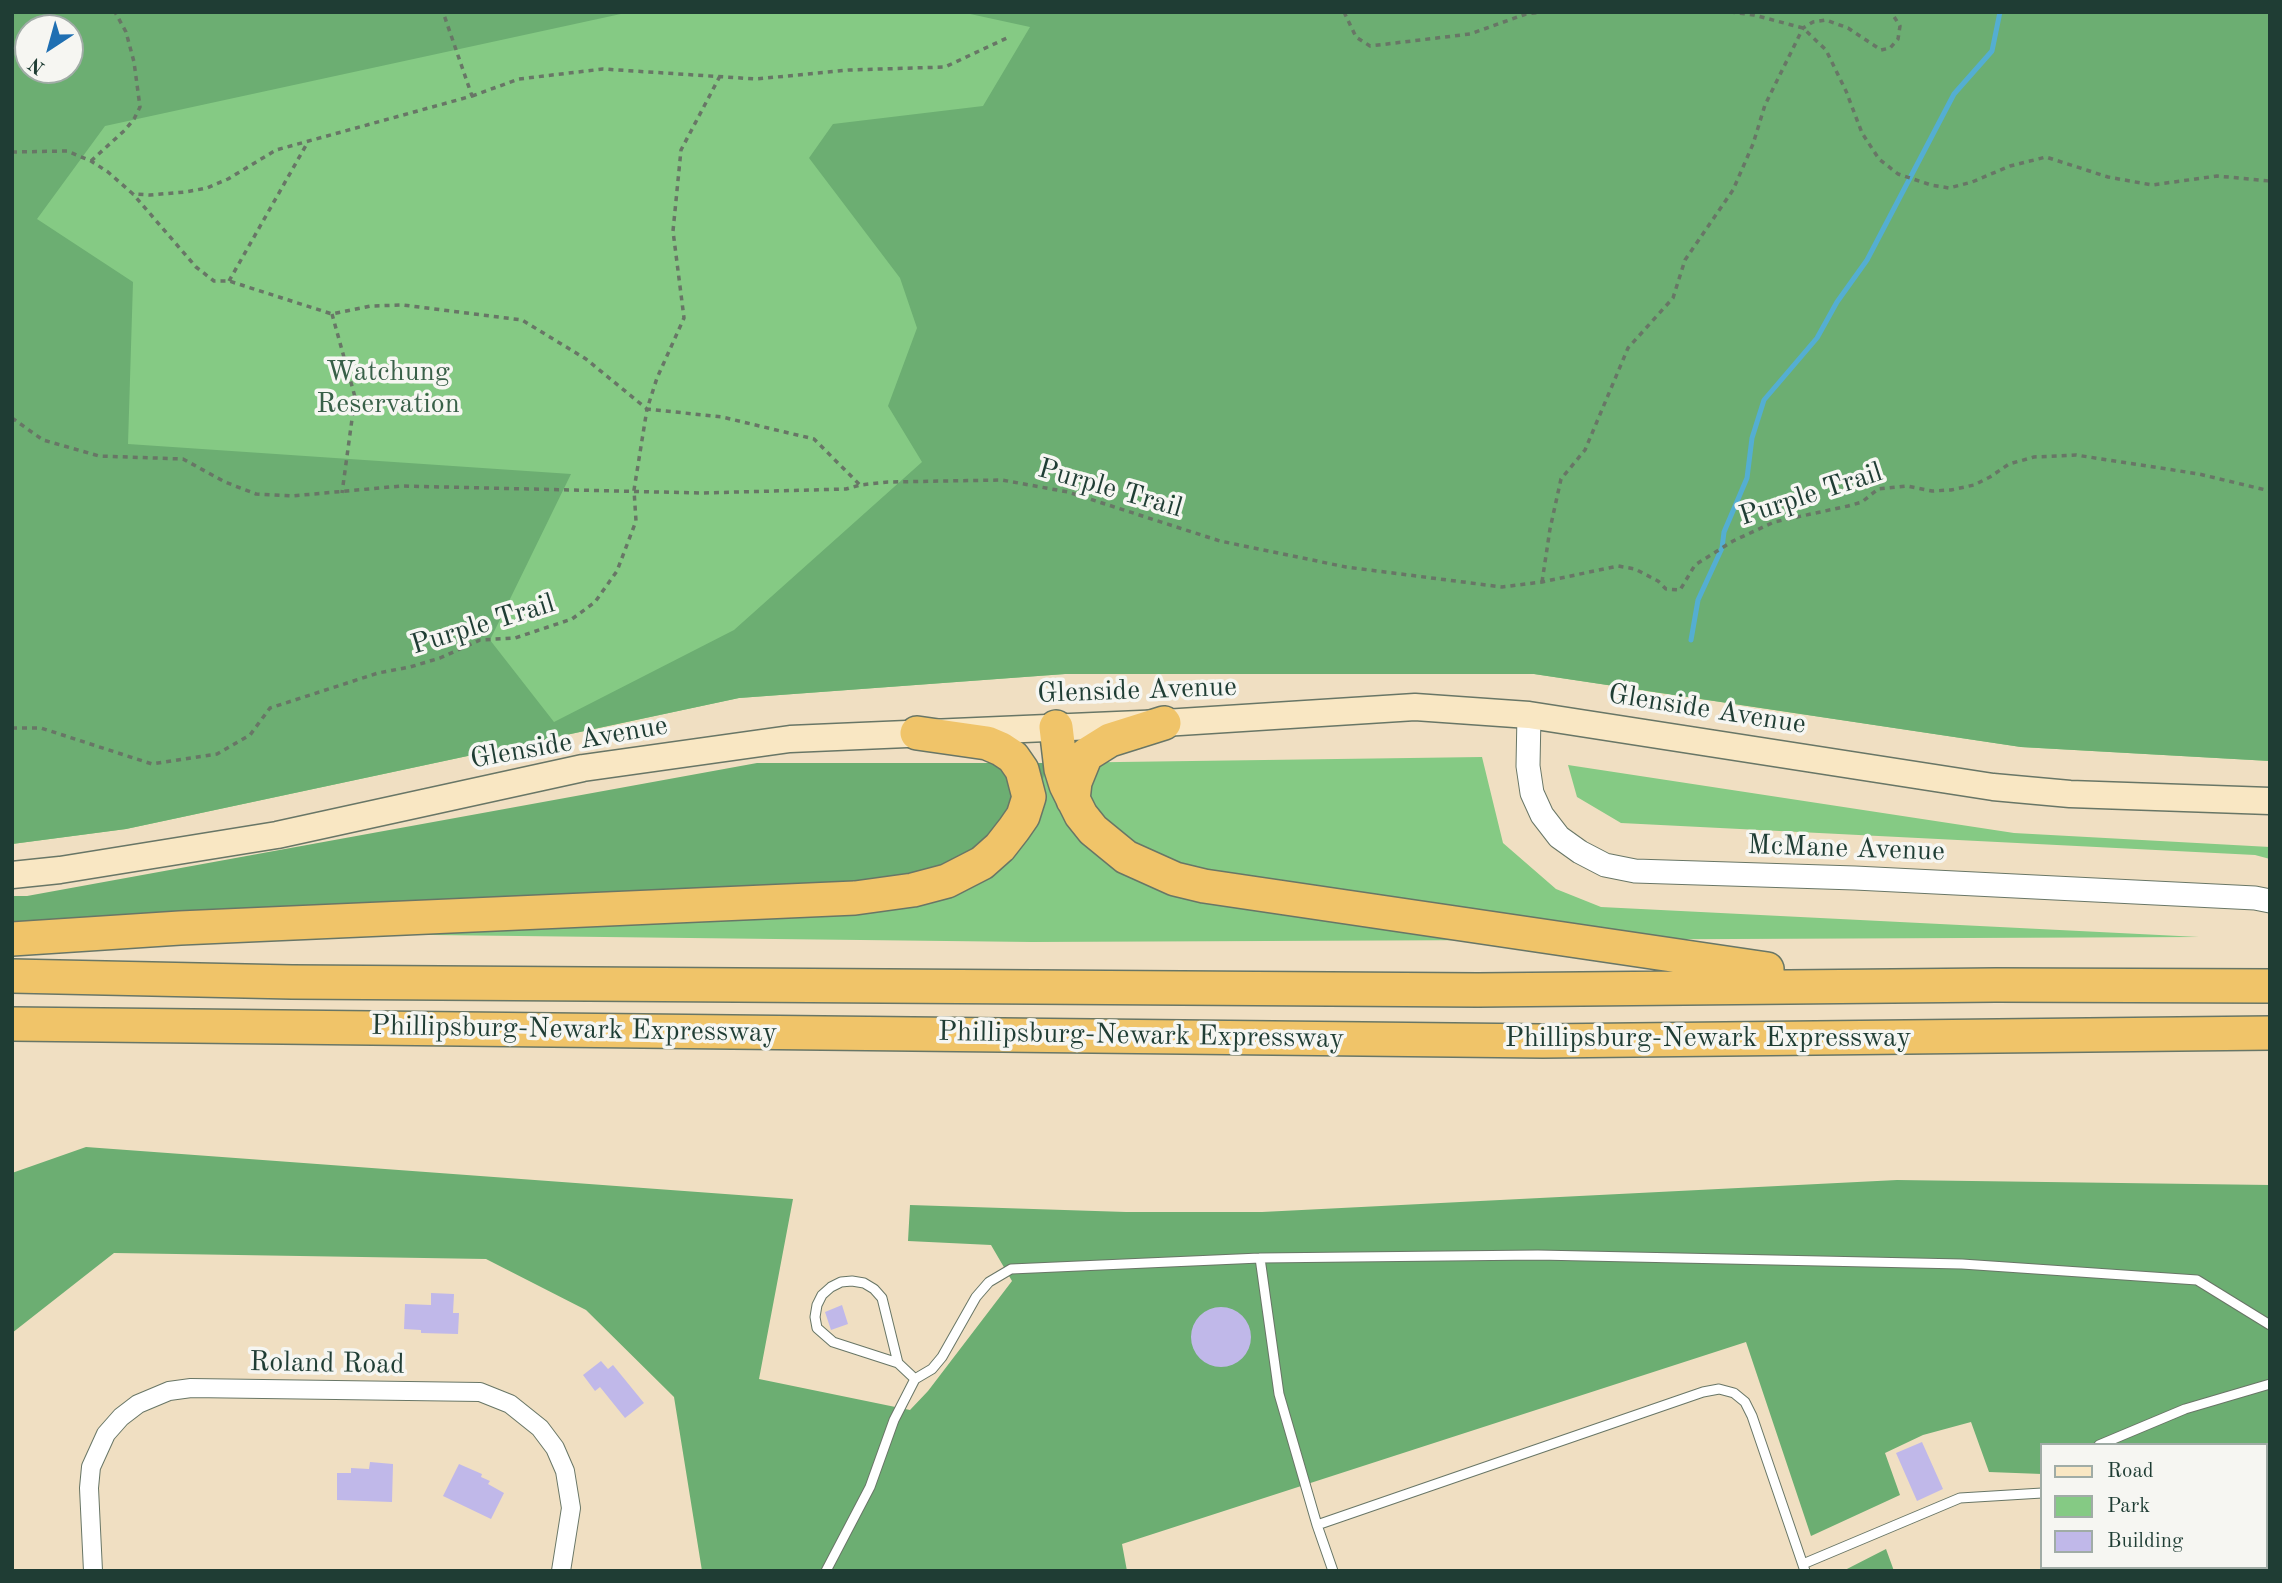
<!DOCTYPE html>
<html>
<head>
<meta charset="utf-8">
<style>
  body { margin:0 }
  #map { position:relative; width:2282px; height:1583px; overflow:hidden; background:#f0dfc2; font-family:"Old Standard TT",serif }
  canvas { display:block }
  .frame { position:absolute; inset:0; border:14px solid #1f3d34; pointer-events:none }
  .legend { position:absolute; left:2040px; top:1443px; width:228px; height:126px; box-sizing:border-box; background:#f6f6f2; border:2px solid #a0aca6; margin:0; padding:9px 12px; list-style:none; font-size:21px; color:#1f3d34 }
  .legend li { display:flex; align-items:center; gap:14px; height:35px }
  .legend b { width:35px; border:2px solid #a0aca6 }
  .north { position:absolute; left:14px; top:14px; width:70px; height:70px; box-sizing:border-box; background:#f6f6f2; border:2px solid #a0aca6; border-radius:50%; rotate:216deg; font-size:19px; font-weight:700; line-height:28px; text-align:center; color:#1f3d34 }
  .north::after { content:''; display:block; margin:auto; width:24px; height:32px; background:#1f6fb2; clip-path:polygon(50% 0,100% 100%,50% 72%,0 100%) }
</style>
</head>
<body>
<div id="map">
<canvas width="2282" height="1583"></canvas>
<div class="frame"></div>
<ul class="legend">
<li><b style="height:9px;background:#f9e7c3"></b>Road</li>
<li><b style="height:19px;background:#85ca84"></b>Park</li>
<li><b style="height:19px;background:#c0b8e9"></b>Building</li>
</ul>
<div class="north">N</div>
</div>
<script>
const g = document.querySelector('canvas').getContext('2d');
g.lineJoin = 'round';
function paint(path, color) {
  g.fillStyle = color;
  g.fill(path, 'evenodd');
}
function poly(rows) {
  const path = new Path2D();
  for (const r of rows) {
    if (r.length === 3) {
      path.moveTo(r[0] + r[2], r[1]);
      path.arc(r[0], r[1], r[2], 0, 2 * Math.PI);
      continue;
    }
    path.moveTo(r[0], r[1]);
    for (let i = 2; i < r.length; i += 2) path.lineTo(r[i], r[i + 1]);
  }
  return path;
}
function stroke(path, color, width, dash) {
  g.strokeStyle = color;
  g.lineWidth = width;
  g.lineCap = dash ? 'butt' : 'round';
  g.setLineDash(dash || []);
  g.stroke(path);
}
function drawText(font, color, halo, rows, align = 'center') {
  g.font = font + ' "Old Standard TT",serif';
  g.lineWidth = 7;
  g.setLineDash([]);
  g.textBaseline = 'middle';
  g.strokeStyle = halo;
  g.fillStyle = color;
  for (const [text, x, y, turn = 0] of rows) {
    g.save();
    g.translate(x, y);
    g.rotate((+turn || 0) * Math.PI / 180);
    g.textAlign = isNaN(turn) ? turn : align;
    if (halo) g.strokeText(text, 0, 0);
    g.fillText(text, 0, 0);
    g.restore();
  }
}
const green = poly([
  [12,12,2270,12,2270,761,2021,747,1534,674,1065,674,739,698,126,829,12,844],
  [28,28,70,28,70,70,28,70],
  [1482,757,1503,843,1556,889,1601,907,2199,937,1032,942,262,933,1047,763],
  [1568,765,2014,833,2270,847,2270,859,2255,855,1621,823,1577,797]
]);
const forest = poly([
  [12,12,630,12,105,126,37,219,133,282,128,444,571,474,490,640,554,722,734,630,922,462,888,406,917,328,900,278,809,158,833,124,983,106,1030,27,961,12,2270,12,2270,761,2021,747,1534,674,1065,674,739,698,126,829,12,844],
  [28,28,70,28,70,70,28,70],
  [757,763,1047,763,1031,827,944,897,12,929,12,896,27,896],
  [86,1147,793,1199,759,1379,910,1410,928,1391,1012,1281,991,1245,908,1241,910,1205,1126,1212,1262,1212,1897,1180,2270,1185,2270,1571,2174,1571,2174,1567,2266,1567,2266,1445,2042,1445,2042,1474,1989,1472,1971,1422,1923,1435,1885,1453,1900,1495,1811,1536,1746,1342,1122,1544,1127,1571,702,1571,674,1397,586,1310,486,1259,114,1253,12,1333,12,1173],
  [1886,1549,1894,1571,1843,1571]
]);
const stream = poly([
  [1691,640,1698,600,1722,548,1724,532,1747,478,1752,438,1764,400,1817,338,1837,302,1867,260,1954,94,1992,51,2000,12]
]);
const building = poly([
  [431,1293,454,1294,453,1313,459,1313,458,1334,421,1333,421,1330,404,1329,405,1304,431,1305],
  [842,1305,848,1324,831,1330,825,1312],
  [1221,1337,30],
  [601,1361,608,1369,613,1365,644,1403,625,1418,600,1387,595,1391,583,1375],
  [1922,1442,1943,1489,1917,1501,1896,1453],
  [370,1462,393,1464,392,1502,337,1500,337,1473,351,1473,351,1468,369,1469],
  [459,1464,482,1474,481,1477,490,1481,488,1484,504,1493,491,1519,443,1496]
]);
const path = poly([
  [1344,12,1356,37,1370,46,1470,34,1526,14,1542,12],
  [1730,12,1754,15,1803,28,1826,50,1846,91,1862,133,1879,159,1898,174,1931,185,1949,188,1972,182,2010,166,2046,157,2108,177,2152,185,2217,176,2270,181],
  [720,76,681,150,673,231,684,318,657,378,647,409,722,417,814,439,860,485],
  [472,96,519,79,603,69,756,79,849,70,945,67,1009,37],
  [12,152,67,151,91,161,108,172,133,194,150,195,185,192,207,188,228,179,276,150,472,96,443,12],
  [91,161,125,130,134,119,140,107,134,62,126,32,115,12],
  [229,281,309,140],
  [332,314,355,397,342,493],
  [12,418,43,440,99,456,183,459,225,482,256,494,292,496,401,486,702,493,846,489,860,485,888,482,1002,480,1068,492,1220,541,1346,567,1502,587,1542,582,1618,566,1635,569,1658,581,1666,589,1680,590,1695,565,1733,541,1774,522,1848,506,1862,502,1878,489,1907,486,1932,491,1951,490,1974,485,1990,477,2009,464,2034,457,2076,455,2199,474,2270,491],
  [1542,582,1550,529,1561,479,1585,450,1628,348,1673,298,1685,260,1733,190,1753,144,1765,105,1803,28,1813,22,1826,20,1848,28,1881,50,1890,48,1898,39,1900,26,1891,12],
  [12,728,41,728,152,764,217,754,250,735,270,708,378,673,410,667,440,658,480,640,515,638,572,619,595,602,617,571,636,521,634,490,647,409,586,359,522,320,403,305,371,306,332,314,229,281,214,281,196,267,133,194]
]);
const service = poly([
  [1260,1258,1279,1394,1317,1525],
  [852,1281,864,1283,874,1289,882,1298,898,1363,833,1342,817,1328,815,1317,817,1305,822,1295,831,1287,841,1282,852,1281],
  [898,1363,915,1379],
  [2099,1445,2185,1409,2270,1384],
  [1803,1564,1960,1498,2042,1493],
  [826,1571,870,1487,894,1420,915,1379,932,1369,942,1357,976,1297,989,1282,1011,1269,1260,1258,1538,1255,1962,1264,2197,1280,2270,1325],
  [1333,1571,1317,1525,1703,1392,1719,1389,1734,1393,1745,1402,1752,1416,1805,1571]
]);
const minor = poly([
  [93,1571,89,1488,91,1467,106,1434,121,1417,138,1404,169,1391,191,1388,480,1392,510,1404,540,1428,555,1448,565,1471,571,1508,561,1571]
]);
const tertiary = poly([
  [1529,715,1528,766,1532,793,1542,815,1559,837,1580,852,1605,865,1635,871,1855,878,2255,898,2270,901]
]);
const secondary = poly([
  [12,875,60,870,277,835,583,768,790,739,1164,723,1415,707,1529,715,1993,787,2070,794,2270,801]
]);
const motorway = poly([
  [1056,727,1061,769,1066,785,1081,815,1093,830,1126,857,1175,879,1204,886,1767,969],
  [1073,800,1075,782,1086,755,1110,740,1164,723],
  [12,939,180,928,855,898,913,890,947,881,982,863,1000,847,1014,829,1023,816,1029,797,1022,770,1013,757,1001,749,987,743,917,733],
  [12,976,292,982,1478,990,1996,985,2270,986],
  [12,1024,1543,1041,2270,1033]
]);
const parkNames = [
  ["Watchung",388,373],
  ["Reservation",388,405]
];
const streetNames = [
  ["Purple Trail",1110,489,16],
  ["Purple Trail",1811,495,-18],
  ["Purple Trail",483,625,-17],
  ["Glenside Avenue",1137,691,-2],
  ["Glenside Avenue",1707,710,9],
  ["Glenside Avenue",569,743,-10],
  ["McMane Avenue",1846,849,2],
  ["Phillipsburg-Newark Expressway",574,1030,1],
  ["Phillipsburg-Newark Expressway",1141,1036,1],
  ["Phillipsburg-Newark Expressway",1708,1039],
  ["Roland Road",327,1364,1]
];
paint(green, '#85ca84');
paint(forest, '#6cae72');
stroke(stream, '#54aed2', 5);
paint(building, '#c0b8e9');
stroke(service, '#687666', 11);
stroke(minor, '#687666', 20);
stroke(tertiary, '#687666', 25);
stroke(secondary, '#687666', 29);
stroke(motorway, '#687666', 36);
stroke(path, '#687666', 3.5, [5, 5]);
stroke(service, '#fff', 9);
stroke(minor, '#fff', 18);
stroke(tertiary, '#fff', 23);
stroke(secondary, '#f9e7c3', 26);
stroke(motorway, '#f0c469', 33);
drawText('28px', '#386048', '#f6f6f2', parkNames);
drawText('28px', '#1f3d34', '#f6f6f2', streetNames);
</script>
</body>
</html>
